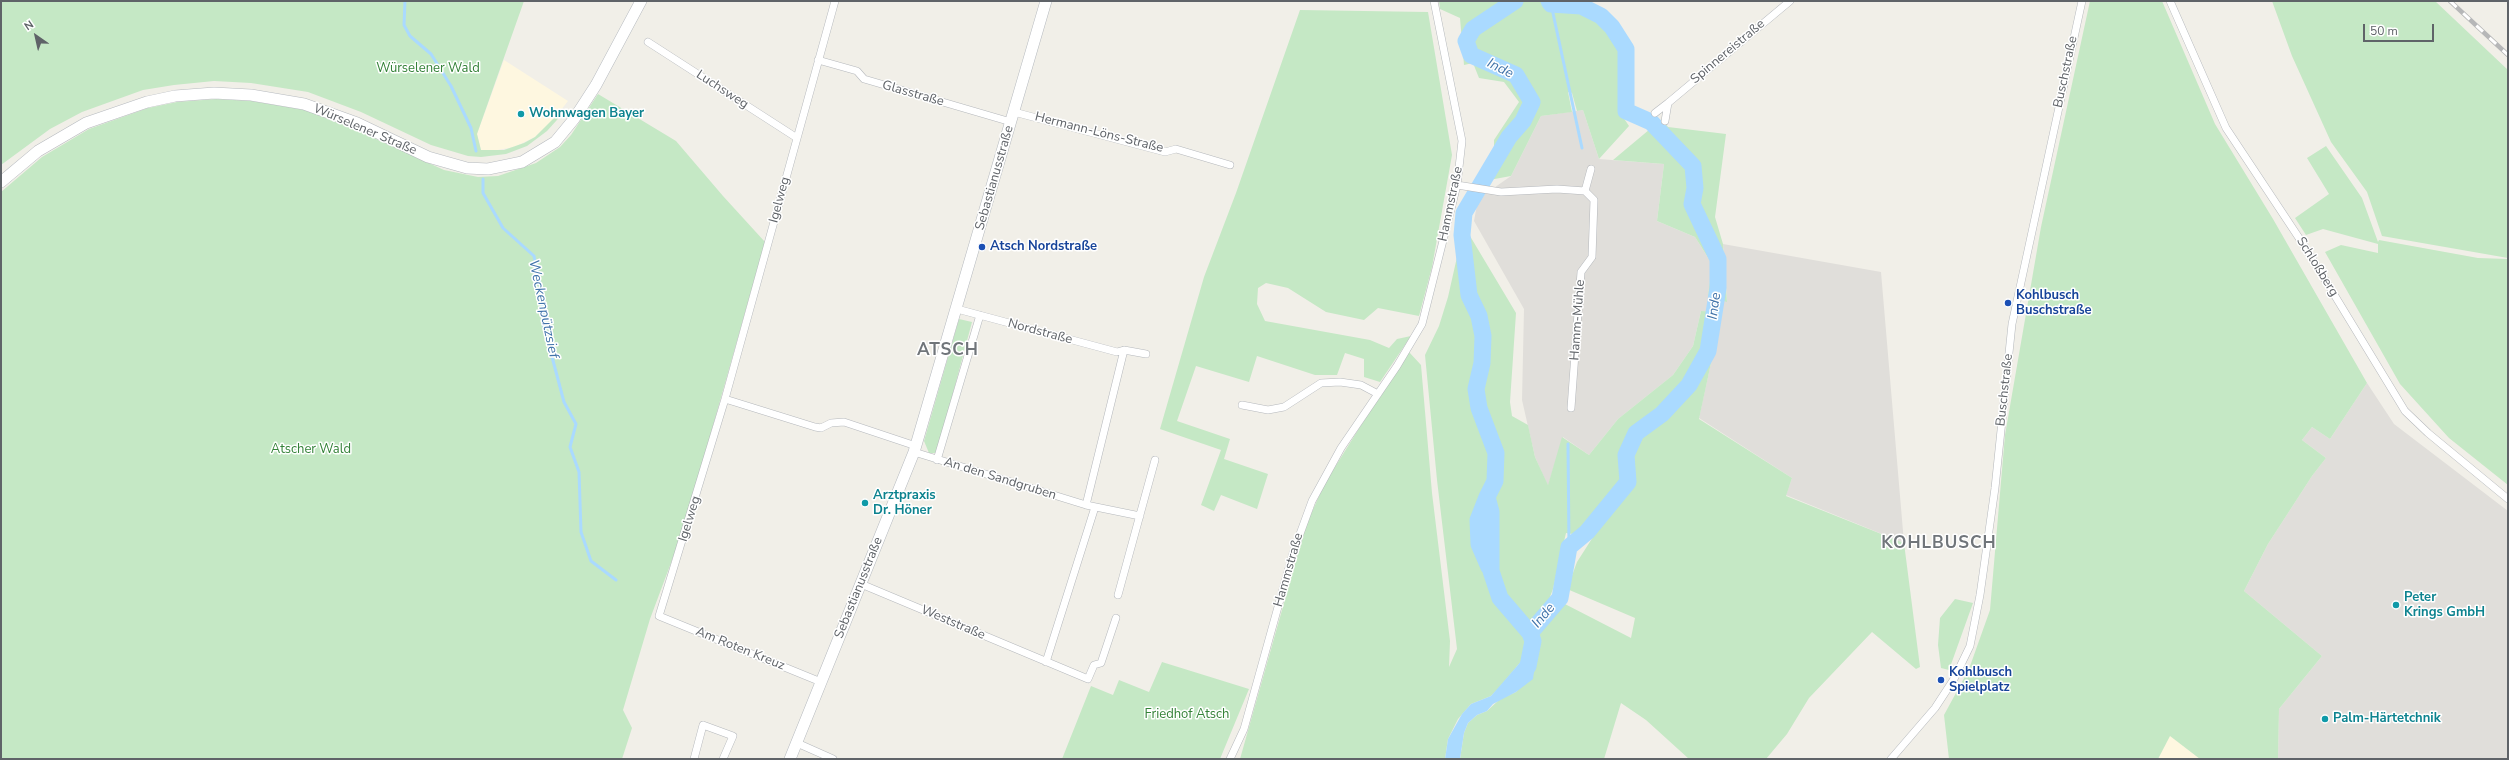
<!DOCTYPE html>
<html>
<head>
<meta charset="utf-8">
<style>
  body { margin:0 }
  #map { position:relative; width:2509px; height:760px; overflow:hidden; background:#f1efe8; font-family:"Nunito Sans",sans-serif }
  canvas { display:block }
  .frame { position:absolute; inset:0; border:2px solid #5f6368; pointer-events:none }
  .north { position:absolute; left:16px; top:16px; width:40px; height:40px; -webkit-text-stroke:3px #fff; paint-order:stroke; rotate:326deg; font-size:11px; font-weight:700; line-height:16px; text-align:center; color:#5f6368 }
  .north::after { content:''; display:block; margin:auto; width:14px; height:18px; background:#5f6368; clip-path:polygon(50% 0,100% 100%,50% 72%,0 100%) }
  .scale { position:absolute; left:2363px; top:24px; width:71px; height:18px; box-sizing:border-box; border:2px solid #5f6368; border-top:0; padding-left:5px; font-size:12px; line-height:14px; white-space:nowrap; color:#5f6368; -webkit-text-stroke:3px #fff; paint-order:stroke }
</style>
</head>
<body>
<div id="map">
<canvas width="2509" height="760"></canvas>
<div class="frame"></div>
<div class="north">N</div>
<div class="scale">50 m</div>
</div>
<script>
const g = document.querySelector('canvas').getContext('2d');
g.lineJoin = 'round';
function paint(path, color) {
  g.fillStyle = color;
  g.fill(path, 'evenodd');
}
function poly(rows) {
  const path = new Path2D();
  for (const r of rows) {
    path.moveTo(r[0], r[1]);
    for (let i = 2; i < r.length; i += 2) path.lineTo(r[i], r[i + 1]);
  }
  return path;
}
function stroke(path, color, width, dash) {
  g.strokeStyle = color;
  g.lineWidth = width;
  g.lineCap = dash ? 'butt' : 'round';
  g.setLineDash(dash || []);
  g.stroke(path);
}
function drawText(font, color, halo, rows, align = 'center') {
  g.font = font + ' "Nunito Sans",sans-serif';
  g.lineWidth = 3;
  g.setLineDash([]);
  g.textBaseline = 'middle';
  g.strokeStyle = halo;
  g.fillStyle = color;
  for (const [text, x, y, turn = 0] of rows) {
    g.save();
    g.translate(x, y);
    g.rotate((+turn || 0) * Math.PI / 180);
    g.textAlign = isNaN(turn) ? turn : align;
    if (halo) g.strokeText(text, 0, 0);
    g.fillText(text, 0, 0);
    g.restore();
  }
}
const commercial = poly([
  [504,60,568,101,554,119,535,137,514,147,486,152,481,150,477,134],
  [2170,735,2200,759,2158,759]
]);
const industrial = poly([
  [1583,110,1599,159,1664,164,1657,221,1695,237,1712,264,1708,296,1727,301,1723,244,1881,272,1904,543,1786,495,1792,478,1699,418,1722,312,1701,311,1693,346,1673,375,1618,419,1589,455,1563,437,1548,486,1535,457,1522,400,1524,309,1474,221,1478,199,1511,176,1541,116],
  [2367,383,2394,424,2508,511,2508,759,2278,759,2279,709,2322,656,2244,591,2268,544,2312,476,2326,458,2302,440,2312,427,2330,439]
]);
const green = poly([
  [1,1,524,1,477,134,481,150,504,150,524,143,535,137,563,109,565,111,547,131,527,146,506,154,481,157,468,156,431,145,361,112,308,92,251,83,214,81,174,85,143,90,82,112,50,129,1,165],
  [1439,1,1579,1,1577,7,1592,14,1609,28,1623,49,1621,114,1629,126,1599,159,1583,110,1577,111,1572,93,1568,92,1572,112,1541,116,1511,176,1478,182,1494,150,1494,140,1519,102,1504,82,1479,78,1473,63,1464,65,1460,18,1440,9],
  [2090,1,2162,1,2215,124,2273,219,2367,383,2330,439,2312,427,2302,440,2326,458,2312,476,2268,544,2244,591,2322,656,2279,709,2278,759,2200,759,2170,736,2158,759,1949,759,1944,715,1969,669,1990,610,2005,435,2041,227],
  [2272,1,2435,1,2508,70,2508,258,2382,236,2367,192,2331,142,2292,56],
  [1300,10,1428,12,1452,155,1432,267,1419,316,1378,308,1364,320,1326,312,1288,288,1266,283,1258,288,1257,304,1265,321,1370,340,1389,348,1397,339,1411,336,1380,382,1364,377,1364,359,1345,353,1337,375,1315,375,1257,356,1249,382,1196,366,1177,421,1230,439,1224,459,1268,474,1257,509,1221,495,1214,511,1201,505,1221,450,1160,429,1204,277,1236,193],
  [598,94,676,141,723,196,765,242,684,528,650,619,623,710,632,728,622,759,1,759,1,192,42,157,89,129,148,108,177,102,216,99,252,101,305,110,354,129,444,170,478,177,498,176,536,163,560,147,571,135],
  [1662,119,1668,127,1726,134,1715,217,1723,244,1727,302,1708,296,1712,264,1695,237,1657,221,1664,164,1613,160],
  [2326,146,2362,198,2378,242,2379,240,2478,258,2508,259,2508,485,2449,438,2400,384,2325,252,2341,245,2378,253,2378,244,2323,229,2306,235,2295,218,2329,194,2307,158],
  [1464,226,1516,313,1510,402,1512,416,1528,425,1535,457,1548,485,1562,437,1589,455,1618,419,1673,375,1693,346,1701,311,1722,312,1699,419,1792,478,1786,496,1904,543,1920,667,1916,669,1872,632,1809,698,1787,734,1766,759,1689,759,1646,720,1621,703,1604,759,1460,759,1464,733,1468,723,1477,715,1487,711,1500,699,1516,692,1536,668,1536,639,1540,629,1554,616,1561,602,1631,638,1635,618,1567,589,1577,562,1593,537,1566,533,1553,589,1533,641,1524,658,1498,689,1491,696,1471,704,1458,719,1448,739,1445,759,1240,759,1306,525,1325,483,1363,422,1409,352,1421,365,1432,493,1450,641,1449,667,1457,649,1437,480,1425,355,1439,326,1448,297],
  [959,319,972,322,937,453,929,453,924,441],
  [1955,599,1973,603,1949,670,1941,668,1938,645,1940,618],
  [1162,662,1249,689,1220,759,1062,759,1091,686,1113,695,1119,680,1149,692]
]);
const water = poly([
  [1536,657,1533,679,1516,692,1493,704,1487,711,1477,715,1468,723,1464,733,1460,759,1445,759,1448,739,1462,714,1471,704,1491,696,1524,658]
]);
const stream = poly([
  [405,1,404,25,410,36,431,54,451,86,471,128,476,151],
  [1551,4,1582,148],
  [483,179,483,193,503,228,534,256,542,293,543,323,564,402,576,424,570,447,579,472,581,532,591,561,616,580],
  [1568,444,1569,547]
]);
const river = poly([
  [1515,1,1473,29,1466,41,1471,55,1516,75,1532,102,1523,121,1509,137,1464,213,1462,235,1469,295,1479,316,1483,336,1482,363,1476,389,1479,408,1496,453,1495,481,1487,497,1491,512,1491,571,1500,598,1530,633,1533,641,1528,666,1520,678],
  [1487,497,1478,520,1479,544,1489,567],
  [1530,633,1560,598,1569,547,1587,532,1628,482,1626,455,1636,433,1662,414,1689,385,1708,351,1718,288,1718,259,1692,204,1695,188,1693,166,1651,122,1626,111,1626,49,1612,27,1601,16,1581,6,1551,4,1549,1]
]);
const street = poly([
  [2170,1,2226,128,2307,250,2405,411,2428,433,2508,499],
  [648,42,797,138],
  [818,60,857,71,864,79,1011,122],
  [1014,112,1165,152,1176,149,1230,165],
  [1655,113,1668,103],
  [1665,121,1668,103,1790,1],
  [1457,185,1501,192,1557,189,1585,191,1594,200,1592,257,1581,272,1571,408],
  [1585,191,1591,169],
  [957,309,1117,352,1124,350,1146,354],
  [725,399,835,1],
  [1242,405,1268,410,1284,407,1321,383,1340,382,1361,385,1378,394],
  [914,452,1086,505,1140,516],
  [937,460,980,315],
  [1086,505,1124,350],
  [861,584,1088,679,1094,665,1101,663,1116,618],
  [1118,595,1155,460],
  [1046,662,1095,507],
  [821,682,659,616,725,399,815,427,821,428,831,423,844,422,916,446],
  [797,743,833,759],
  [694,759,703,725,733,736,723,759],
  [1230,759,1244,729,1293,553,1312,501,1341,448,1397,366,1422,324,1457,185,1462,141,1434,1],
  [1891,759,1935,708,1954,679,1970,646,1980,595,1995,488,2012,324,2082,1]
]);
const secondary = poly([
  [1,182,38,151,86,123,147,102,175,96,214,93,251,95,304,104,357,123,428,157,467,168,488,169,522,162,555,142,574,119,596,85,641,1],
  [790,759,914,452,1046,1]
]);
const rail = poly([
  [2450,1,2508,55]
]);
const markers = [
  [521,114,4,"#0f9aa8"],
  [982,247,4,"#1a4fb4"],
  [2008,303,4,"#1a4fb4"],
  [865,503,4,"#0f9aa8"],
  [2396,605,4,"#0f9aa8"],
  [1941,680,4,"#1a4fb4"],
  [2325,719,4,"#0f9aa8"]
];
const streetNames = [
  ["Spinnereistraße",1728,52,-40],
  ["Buschstraße",2066,72,-78],
  ["Luchsweg",722,90,33],
  ["Glasstraße",913,94,16],
  ["Würselener Straße",365,130,23],
  ["Hermann-Löns-Straße",1099,133,14],
  ["Sebastianusstraße",995,178,-74],
  ["Igelweg",780,200,-75],
  ["Hammstraße",1451,204,-78],
  ["Schloßberg",2317,267,58],
  ["Hamm-Mühle",1578,320,-86],
  ["Nordstraße",1040,332,15],
  ["Buschstraße",2005,390,-84],
  ["An den Sandgruben",1000,479,17],
  ["Igelweg",690,519,-73],
  ["Hammstraße",1289,570,-74],
  ["Sebastianusstraße",859,588,-68],
  ["Weststraße",953,623,23],
  ["Am Roten Kreuz",740,649,22]
];
const parkNames = [
  ["Würselener Wald",428,69],
  ["Atscher Wald",311,450],
  ["Friedhof Atsch",1187,715]
];
const cultureNames = [
  ["Wohnwagen Bayer",529,114],
  ["Arztpraxis",873,496],
  ["Dr. Höner",873,511],
  ["Peter",2404,598],
  ["Krings GmbH",2404,613],
  ["Palm-Härtetchnik",2333,719]
];
const transitNames = [
  ["Atsch Nordstraße",990,247],
  ["Kohlbusch",2016,296],
  ["Buschstraße",2016,311],
  ["Kohlbusch",1949,673],
  ["Spielplatz",1949,688]
];
const waterNames = [
  ["Inde",1500,69,27],
  ["Inde",1715,306,-82],
  ["Weckenpützsief",543,309,78],
  ["Inde",1544,616,-50]
];
const districtNames = [
  ["ATSCH",948,351],
  ["KOHLBUSCH",1939,544]
];
paint(commercial, '#fef7e0');
paint(industrial, '#e0deda');
paint(green, '#c5e8c5');
paint(water, '#aadaff');
stroke(stream, '#aadaff', 3);
stroke(river, '#aadaff', 17);
stroke(street, '#b5b8bc', 8);
stroke(secondary, '#b6babf', 12);
stroke(street, '#fff', 7);
stroke(secondary, '#fff', 11);
stroke(rail, '#b6b7b8', 4.5);
stroke(rail, '#fff', 3, [9]);
for (const [x, y, r, color] of markers) {
  const dot = new Path2D();
  dot.arc(x, y, r, 0, 2 * Math.PI);
  g.fillStyle = color;
  g.fill(dot);
  stroke(dot, '#fff', 1.5);
}
drawText('13px', '#5f6368', '#fff', streetNames);
drawText('13px', '#348238', '#fff', parkNames);
drawText('bold 13px', '#0d838f', '#fff', cultureNames, 'left');
drawText('bold 13px', '#164399', '#fff', transitNames, 'left');
drawText('italic 14px', '#4174aa', '#fff', waterNames);
g.letterSpacing = '1px';
drawText('bold 17px', '#70757a', '#fff', districtNames);
g.letterSpacing = '0px';
</script>
</body>
</html>
